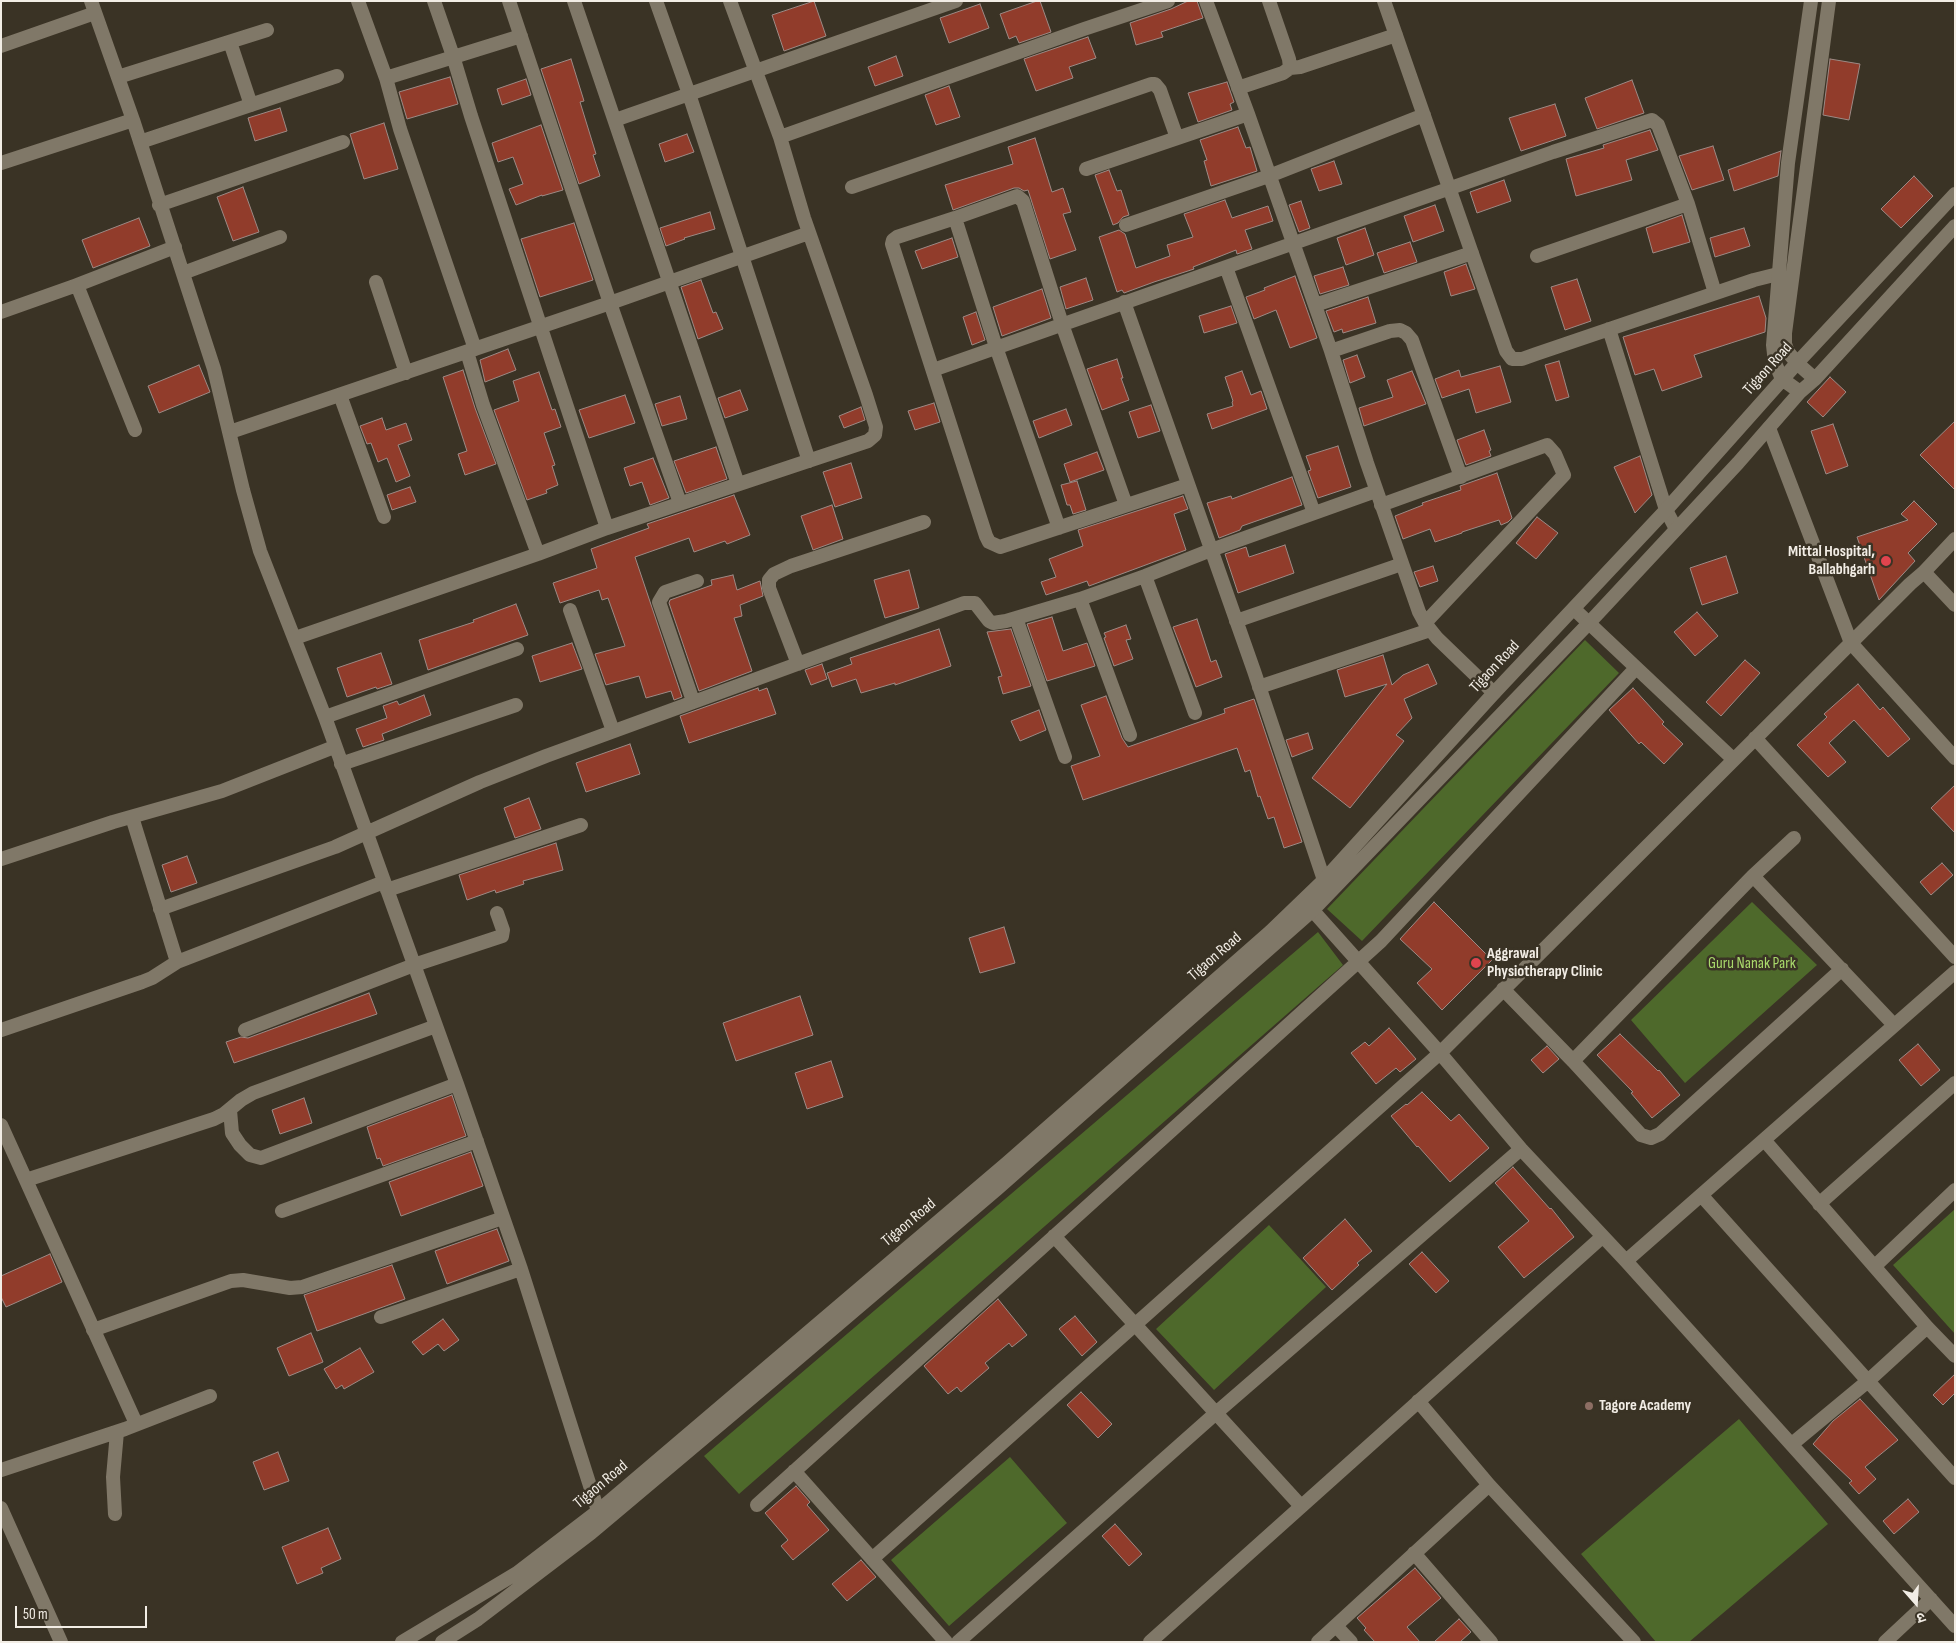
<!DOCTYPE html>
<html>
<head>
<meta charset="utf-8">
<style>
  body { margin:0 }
  #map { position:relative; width:1956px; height:1643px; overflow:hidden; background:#3a3325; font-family:"Sofia Sans Condensed","Noto Sans Devanagari",sans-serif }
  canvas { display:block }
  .frame { position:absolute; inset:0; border:2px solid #f2ede5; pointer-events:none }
  .north { position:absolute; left:1891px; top:1578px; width:50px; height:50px; -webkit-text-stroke:4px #3a3325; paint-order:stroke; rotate:161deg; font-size:14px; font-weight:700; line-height:20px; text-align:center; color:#f2ede5 }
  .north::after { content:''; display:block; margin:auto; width:18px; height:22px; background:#f2ede5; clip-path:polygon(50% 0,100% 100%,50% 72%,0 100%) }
  .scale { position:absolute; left:15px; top:1606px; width:132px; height:22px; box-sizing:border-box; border:2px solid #f2ede5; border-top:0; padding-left:6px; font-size:15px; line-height:18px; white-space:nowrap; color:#f2ede5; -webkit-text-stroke:4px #3a3325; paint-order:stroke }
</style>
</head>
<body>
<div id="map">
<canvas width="1956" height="1643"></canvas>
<div class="frame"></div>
<div class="north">उ</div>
<div class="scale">50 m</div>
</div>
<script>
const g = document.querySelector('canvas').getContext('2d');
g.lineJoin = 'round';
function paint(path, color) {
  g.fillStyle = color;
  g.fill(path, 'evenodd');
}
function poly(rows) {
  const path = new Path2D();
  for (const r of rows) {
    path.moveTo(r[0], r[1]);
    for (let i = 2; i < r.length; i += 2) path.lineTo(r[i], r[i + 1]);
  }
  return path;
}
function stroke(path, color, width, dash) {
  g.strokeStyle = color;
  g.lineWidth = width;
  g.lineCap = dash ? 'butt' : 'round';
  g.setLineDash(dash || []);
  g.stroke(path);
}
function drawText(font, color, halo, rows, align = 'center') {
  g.font = font + ' "Sofia Sans Condensed",sans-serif';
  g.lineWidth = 5;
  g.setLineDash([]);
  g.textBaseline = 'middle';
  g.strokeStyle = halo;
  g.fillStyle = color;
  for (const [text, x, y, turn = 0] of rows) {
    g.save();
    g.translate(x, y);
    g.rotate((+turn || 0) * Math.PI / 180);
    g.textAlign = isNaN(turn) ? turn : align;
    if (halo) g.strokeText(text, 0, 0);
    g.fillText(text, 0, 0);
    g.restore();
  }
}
const green = poly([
  [1585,640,1619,673,1362,941,1327,909],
  [1752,902,1817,965,1685,1083,1631,1020],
  [1318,932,1343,965,739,1494,704,1456],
  [1955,1209,1955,1334,1893,1265],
  [1269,1225,1326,1287,1214,1390,1156,1329],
  [1739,1419,1828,1524,1689,1642,1656,1642,1581,1554],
  [1010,1457,1067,1523,949,1626,891,1560]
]);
const building = poly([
  [814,1,826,36,784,51,772,15,814,1],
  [1037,1,1040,1,1051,32,1019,43,1016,36,1009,39,1000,14,1037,1],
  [1188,1,1197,1,1203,18,1161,32,1163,37,1136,45,1130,23,1171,9,1188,1],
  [980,4,989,28,949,43,940,18,980,4],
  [1088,37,1096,58,1069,67,1073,78,1036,91,1024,59,1088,37],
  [896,56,903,76,875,86,868,67,896,56],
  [571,59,584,101,580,102,596,154,593,155,600,176,579,184,541,69,571,59],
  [1830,59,1860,64,1849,120,1823,115,1830,59],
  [450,77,458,104,407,119,399,92,450,77],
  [526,79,531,95,502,105,497,89,526,79],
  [1632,80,1644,113,1597,129,1585,98,1632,80],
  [1227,82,1234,102,1230,104,1232,110,1198,122,1188,93,1227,82],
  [949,86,960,117,936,125,925,95,949,86],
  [1555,104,1566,136,1521,151,1509,118,1555,104],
  [280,108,287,131,255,141,248,118,280,108],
  [384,123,398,169,364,179,350,134,384,123],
  [541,125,563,190,542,196,542,195,516,205,509,189,523,184,513,157,498,162,492,143,541,125],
  [1238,127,1246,148,1250,147,1257,171,1211,186,1204,161,1207,160,1200,140,1238,127],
  [1650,130,1658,150,1626,160,1632,180,1576,196,1566,159,1604,148,1603,145,1650,130],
  [687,134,694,152,665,162,659,144,687,134],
  [1035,138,1052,192,1063,188,1071,212,1063,214,1076,250,1050,259,1028,190,1024,191,1019,188,1014,188,953,210,945,185,1013,164,1008,147,1035,138],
  [1713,146,1724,180,1692,190,1679,156,1713,146],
  [1781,151,1778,176,1734,191,1728,170,1781,151],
  [1334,161,1342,184,1319,191,1311,169,1334,161],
  [1109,170,1117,191,1121,190,1129,215,1123,217,1118,223,1113,225,1095,175,1109,170],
  [1914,176,1933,196,1901,228,1881,209,1914,176],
  [1504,180,1511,201,1477,213,1470,192,1504,180],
  [243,187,259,232,233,241,217,197,243,187],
  [1225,200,1232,218,1268,206,1273,221,1245,230,1252,249,1237,254,1236,250,1193,267,1194,269,1154,282,1124,293,1122,290,1117,292,1099,237,1119,230,1125,234,1136,268,1170,256,1167,245,1193,237,1184,214,1225,200],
  [1301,201,1310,228,1299,232,1289,205,1301,201],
  [1435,205,1444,231,1413,242,1404,216,1435,205],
  [710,212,715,229,684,238,685,239,666,246,660,228,710,212],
  [1682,215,1690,242,1653,253,1646,228,1682,215],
  [139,218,150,246,93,268,82,240,139,218],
  [574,223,593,280,540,297,521,239,574,223],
  [1365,228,1374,255,1346,265,1337,238,1365,228],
  [1744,228,1750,246,1715,257,1710,238,1744,228],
  [952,238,958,257,922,269,915,251,952,238],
  [1410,242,1417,262,1384,273,1377,253,1410,242],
  [1466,264,1475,289,1451,296,1444,272,1466,264],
  [1343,267,1349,285,1320,294,1314,276,1343,267],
  [1295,276,1317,338,1290,348,1276,310,1254,319,1246,297,1265,290,1264,288,1295,276],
  [1086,278,1093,300,1066,309,1060,287,1086,278],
  [1577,279,1591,321,1565,330,1551,287,1577,279],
  [701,280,713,313,716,312,723,329,698,339,681,287,701,280],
  [1042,289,1051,318,1002,336,993,307,1042,289],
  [1759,296,1766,318,1765,332,1694,355,1702,377,1662,391,1654,369,1635,375,1623,337,1759,296],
  [1368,297,1376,323,1343,333,1342,329,1334,332,1326,311,1368,297],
  [1231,306,1237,323,1204,333,1199,316,1231,306],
  [976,312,985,340,972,345,963,317,976,312],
  [508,349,516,370,485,382,480,360,508,349],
  [1357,355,1365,377,1350,383,1343,360,1357,355],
  [1117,359,1123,378,1121,378,1129,400,1102,410,1087,369,1117,359],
  [1559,361,1569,397,1556,401,1545,365,1559,361],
  [199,365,210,392,159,413,148,386,199,365],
  [1500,366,1511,402,1476,413,1469,389,1442,398,1435,379,1459,370,1461,377,1500,366],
  [463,370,475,408,496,464,465,475,458,454,467,451,443,377,463,370],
  [1242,371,1251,395,1261,391,1267,409,1212,429,1207,414,1233,406,1232,402,1233,401,1225,377,1242,371],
  [1412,371,1426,404,1364,426,1359,408,1393,397,1387,380,1412,371],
  [539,372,552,410,555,409,561,427,544,433,555,465,552,466,558,485,546,490,547,493,527,500,494,410,519,401,513,381,539,372],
  [1830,377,1846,392,1823,417,1807,402,1830,377],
  [740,390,748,410,725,418,718,398,740,390],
  [625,395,635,423,589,438,579,410,625,395],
  [680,396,687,419,662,426,655,404,680,396],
  [934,403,940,422,915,430,908,411,934,403],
  [1151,405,1160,431,1138,438,1129,412,1151,405],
  [861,407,865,420,844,428,839,416,861,407],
  [1066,409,1072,425,1039,438,1033,421,1066,409],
  [382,418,386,430,406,423,412,440,398,445,410,476,396,482,387,458,378,462,371,443,367,444,360,426,382,418],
  [1955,421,1955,490,1920,455,1955,421],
  [1833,424,1848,466,1826,474,1811,431,1833,424],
  [1484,430,1491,450,1489,451,1491,456,1466,465,1457,440,1484,430],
  [1338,446,1351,487,1318,498,1308,471,1311,470,1306,456,1338,446],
  [716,447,727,479,686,493,674,461,716,447],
  [1097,452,1104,470,1070,482,1064,464,1097,452],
  [1640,456,1652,495,1635,513,1614,467,1640,456],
  [653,458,669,498,650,505,642,482,630,486,624,468,653,458],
  [851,463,862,498,835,507,823,472,851,463],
  [1497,473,1512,518,1508,522,1501,525,1499,520,1462,532,1462,533,1435,542,1430,529,1403,539,1395,516,1423,505,1422,503,1461,490,1460,486,1497,473],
  [1292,477,1302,505,1242,526,1240,530,1219,538,1207,503,1231,496,1232,499,1292,477],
  [1077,481,1086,510,1073,514,1070,505,1067,505,1061,485,1077,481],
  [410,487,416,502,392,510,387,495,410,487],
  [734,495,750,535,727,544,725,541,694,552,689,538,635,557,682,697,674,700,671,691,646,698,639,676,606,685,595,654,625,646,608,598,602,600,599,590,560,603,553,583,597,568,591,549,649,528,647,524,734,495],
  [1183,496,1188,509,1174,514,1186,550,1089,586,1087,581,1046,595,1041,582,1056,577,1049,559,1083,546,1078,530,1183,496],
  [1914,501,1937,524,1908,553,1915,561,1879,600,1857,537,1908,520,1901,514,1914,501],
  [832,505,843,539,813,550,801,516,832,505],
  [1537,517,1558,533,1536,559,1516,543,1537,517],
  [1285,545,1294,573,1238,593,1225,554,1246,547,1249,557,1285,545],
  [1726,556,1738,593,1702,605,1690,568,1726,556],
  [1433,566,1438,581,1420,587,1414,572,1433,566],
  [909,570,919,608,885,618,874,580,909,570],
  [733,575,737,590,760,581,763,596,740,605,742,616,734,618,752,671,699,691,669,603,670,600,712,585,711,580,733,575],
  [516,604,528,635,428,670,419,640,474,622,473,620,516,604],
  [1697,612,1718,636,1695,656,1674,632,1697,612],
  [1052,617,1063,651,1087,643,1095,666,1047,681,1027,624,1052,617],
  [1197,619,1211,662,1216,660,1222,677,1196,687,1173,627,1197,619],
  [1126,625,1131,639,1126,640,1133,659,1114,666,1104,638,1106,637,1104,633,1126,625],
  [939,629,951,666,895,685,895,683,861,693,856,679,832,687,827,673,852,664,850,658,939,629],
  [1011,629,1031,686,1003,694,998,677,1002,676,987,632,1011,629],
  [572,643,582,669,540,682,532,656,572,643],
  [381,653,392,684,377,689,376,687,347,697,337,668,381,653],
  [1383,655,1392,685,1403,675,1428,664,1437,684,1404,699,1412,718,1396,735,1404,741,1350,808,1312,778,1387,684,1345,697,1337,670,1383,655],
  [1745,660,1760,673,1721,716,1706,702,1745,660],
  [822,664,827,679,811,685,805,670,822,664],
  [1858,684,1880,710,1883,707,1910,739,1888,757,1854,720,1829,743,1846,762,1828,777,1797,745,1827,717,1824,714,1858,684],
  [758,688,759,691,767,688,776,714,689,743,680,716,758,688],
  [1633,688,1664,722,1662,724,1683,744,1664,764,1641,742,1639,744,1609,710,1633,688],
  [424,695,431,715,382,734,384,740,363,747,356,729,387,718,383,706,397,701,399,705,424,695],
  [1106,696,1122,738,1128,747,1225,713,1224,709,1254,699,1302,842,1284,848,1274,817,1268,819,1260,796,1258,797,1250,770,1245,772,1237,748,1083,800,1071,766,1100,756,1081,705,1106,696],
  [1039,710,1046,730,1020,741,1011,721,1039,710],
  [1308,733,1313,749,1292,757,1286,740,1308,733],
  [630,744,640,774,586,792,576,763,630,744],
  [1955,785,1955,833,1931,808,1955,785],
  [529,798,541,829,515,838,504,808,529,798],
  [556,843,563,870,523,881,524,884,496,893,495,890,467,900,459,875,556,843],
  [187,856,197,883,171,892,162,865,187,856],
  [1942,863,1953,875,1931,895,1920,882,1942,863],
  [1434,902,1492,960,1442,1010,1417,983,1432,969,1400,939,1434,902],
  [1004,927,1015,963,980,973,969,938,1004,927],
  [369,993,377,1014,234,1063,226,1042,241,1037,248,1038,369,993],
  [800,996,813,1035,736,1061,723,1023,800,996],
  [1389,1028,1416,1059,1400,1072,1396,1068,1376,1084,1351,1053,1365,1042,1369,1046,1389,1028],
  [1620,1034,1658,1071,1659,1070,1680,1095,1652,1118,1631,1093,1633,1092,1597,1055,1620,1034],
  [1918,1044,1940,1070,1921,1086,1899,1060,1918,1044],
  [1547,1046,1559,1059,1543,1073,1531,1060,1547,1046],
  [831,1061,843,1097,807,1109,795,1073,831,1061],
  [1422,1092,1451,1121,1459,1114,1489,1148,1450,1182,1418,1146,1417,1147,1391,1116,1406,1104,1407,1105,1422,1092],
  [452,1095,466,1136,383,1166,380,1158,377,1159,367,1127,452,1095],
  [304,1098,312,1123,280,1134,272,1110,304,1098],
  [471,1152,483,1186,401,1216,389,1182,471,1152],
  [1513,1167,1550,1209,1551,1208,1574,1237,1524,1278,1498,1247,1529,1221,1495,1183,1513,1167],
  [1345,1219,1372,1251,1357,1263,1359,1265,1332,1290,1303,1258,1345,1219],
  [497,1229,509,1261,447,1284,435,1251,497,1229],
  [1422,1252,1449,1281,1436,1293,1409,1264,1422,1252],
  [50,1254,62,1282,6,1307,1,1297,1,1276,50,1254],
  [392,1265,405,1299,317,1331,304,1295,392,1265],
  [998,1299,1027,1335,1012,1347,1009,1343,985,1363,989,1368,961,1392,957,1387,948,1394,924,1366,998,1299],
  [1075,1316,1097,1342,1082,1356,1059,1329,1075,1316],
  [443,1319,459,1340,444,1351,438,1344,423,1355,412,1342,443,1319],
  [311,1333,323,1362,289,1376,277,1348,311,1333],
  [360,1348,374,1372,344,1389,342,1385,336,1389,324,1369,360,1348],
  [1955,1374,1955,1393,1943,1405,1933,1395,1955,1374],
  [1081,1392,1112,1424,1098,1438,1067,1405,1081,1392],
  [1860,1399,1898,1440,1865,1467,1876,1479,1859,1494,1849,1483,1852,1481,1813,1444,1833,1421,1860,1399],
  [278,1452,289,1481,264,1490,253,1462,278,1452],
  [796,1486,810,1502,807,1505,829,1530,793,1560,781,1546,788,1540,765,1513,796,1486],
  [1908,1499,1919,1512,1894,1534,1883,1521,1908,1499],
  [1115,1524,1142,1554,1129,1566,1102,1536,1115,1524],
  [328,1528,341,1559,321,1568,323,1573,297,1584,282,1547,328,1528],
  [861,1560,876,1577,847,1601,832,1584,861,1560],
  [1415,1568,1441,1598,1407,1627,1420,1642,1375,1642,1364,1630,1366,1628,1357,1618,1415,1568],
  [1459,1619,1471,1632,1460,1642,1434,1642,1459,1619]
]);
const minor = poly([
  [91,1,133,120,214,369,243,490,260,551,325,717,457,1084,521,1269,598,1511],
  [358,1,386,78,400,129,475,349],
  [434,1,453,56,471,116,607,528],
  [509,1,610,303,680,503],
  [574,1,738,484],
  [656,1,689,94,809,461],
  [1206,1,1248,114,1331,351,1367,463,1419,612,1425,623,1437,638,1494,693],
  [1384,1,1506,351,1512,359,1522,359,1536,354,1754,280,1778,274],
  [230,42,251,105],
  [1,46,95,13],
  [1290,68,1300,67,1396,35],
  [118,77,267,30],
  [386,78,521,36],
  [1238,88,1283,73,1290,68,1289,59,1269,1],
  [615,120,956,1],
  [780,137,1084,29,1168,1],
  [140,142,337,76],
  [1,163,133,120],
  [1086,169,1248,114],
  [852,187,1151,84,1155,84,1160,90,1177,138],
  [159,205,343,142],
  [955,218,897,237,893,240,892,244,986,536,989,542,1000,547,1188,485],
  [1126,225,1269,176,1424,115],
  [1537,256,1688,204],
  [1226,267,1314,513],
  [183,273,280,237],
  [376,282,406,373],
  [77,285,135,430],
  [1124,302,1254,671,1324,880],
  [1315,305,1472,253],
  [1,312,77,285,175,247],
  [1609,329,1666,510,1676,529],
  [1331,351,1390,331,1400,330,1406,333,1412,340,1461,477],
  [467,352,483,405,538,554],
  [933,370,1553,152,1652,120,1658,125,1688,204,1715,293],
  [340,395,384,517],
  [1769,428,1851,643,1955,758],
  [230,432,610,303,809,233],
  [1381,505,1547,445,1555,454,1564,475,1425,623],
  [1059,528,996,347,955,218,1017,196,1023,201,1062,324,1126,505],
  [1924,572,1955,605],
  [1145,576,1195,713],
  [1080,599,1130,735],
  [1574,609,1733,759],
  [570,610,613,731],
  [1016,618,1065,757],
  [1236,621,1402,564],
  [295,638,538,554,607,528,868,441,875,435,876,427,866,395,804,218,780,137,730,1],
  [798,664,769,588,769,580,774,574,791,566,924,522],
  [1259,687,1430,630],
  [693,701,659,602,665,592,697,581],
  [325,717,517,649],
  [1755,738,1955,957],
  [341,764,516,705],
  [132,817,177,962],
  [1,859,113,822,222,791,334,747],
  [1753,876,1894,1025],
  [387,890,581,825],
  [1306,903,1440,1053,1521,1149,1626,1261,1955,1626],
  [160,909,335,847,480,782,546,756,964,603,975,603,989,621,993,623,1006,621,1080,599,1145,576,1211,550,1376,491],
  [1503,989,1573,1061,1641,1135,1651,1138,1660,1134,1842,969],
  [1,1030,142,982,152,978,177,962,384,882],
  [245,1030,414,965,502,936,503,930,497,913],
  [1573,1061,1753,876,1794,838],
  [230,1110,232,1133,240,1145,250,1155,261,1158,457,1084],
  [1,1125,134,1419,134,1425],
  [1765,1141,1927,1327,1955,1356],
  [26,1180,214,1119,224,1114,241,1100,253,1093,436,1026],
  [1702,1196,1955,1478],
  [1819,1204,1955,1083],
  [282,1211,477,1141],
  [1054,1236,1300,1505],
  [1626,1261,1955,972],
  [1875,1266,1955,1190],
  [381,1317,521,1269],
  [93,1330,231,1281,243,1280,290,1288,302,1287,503,1218],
  [1418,1401,1489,1485,1634,1642],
  [1792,1444,1868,1381,1927,1327],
  [1,1470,125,1429,210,1396],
  [794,1471,946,1642],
  [757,1505,1381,941,1636,668],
  [1,1508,61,1642],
  [115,1514,113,1477,117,1432],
  [1414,1553,1491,1642],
  [872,1559,1440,1053,1910,584,1924,572,1955,539],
  [1336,1626,1351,1642],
  [958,1642,1216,1413,1521,1149],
  [1150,1642,1602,1237],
  [1318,1642,1489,1485],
  [1885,1642,1931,1599]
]);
const tertiary = poly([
  [1815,379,1797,363,1788,352,1785,344,1785,333,1829,1],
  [1800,392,1782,379,1775,363,1773,345,1788,163,1811,1],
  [402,1642,517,1573,598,1511,1007,1163,1270,932,1324,880,1494,693,1666,510,1797,363,1955,194],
  [442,1642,478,1619,591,1533,774,1379,997,1189,1313,910,1589,623,1738,463,1800,392,1815,379,1955,226]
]);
const markers = [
  [1886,561,6,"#e0444e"],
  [1476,963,6,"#e0444e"],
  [1589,1406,5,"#8d6e63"]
];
const streetNames = [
  ["Tigaon Road",1768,369,-48],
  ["Tigaon Road",1495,667,-47],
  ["Tigaon Road",1215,957,-41],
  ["Tigaon Road",909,1223,-40],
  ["Tigaon Road",601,1485,-40]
];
const poiNames = [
  ["Mittal Hospital,",1875,552,"right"],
  ["Ballabhgarh",1875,570,"right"],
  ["Aggrawal",1487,954],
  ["Physiotherapy Clinic",1487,972],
  ["Tagore Academy",1599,1406]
];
const parkNames = [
  ["Guru Nanak Park",1752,964]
];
paint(green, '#4e692b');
paint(building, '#913c2b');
stroke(building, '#9d8a85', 1);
stroke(minor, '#807868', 14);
stroke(tertiary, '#807868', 14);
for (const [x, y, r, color] of markers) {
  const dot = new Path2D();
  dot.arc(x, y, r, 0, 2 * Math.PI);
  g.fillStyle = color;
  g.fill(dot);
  stroke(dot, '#3a3325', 2);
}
drawText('16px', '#f2ede5', '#3a3325', streetNames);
drawText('bold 16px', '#f2ede5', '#3a3325', poiNames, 'left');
drawText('16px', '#a9d96b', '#3a3325', parkNames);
</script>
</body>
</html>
